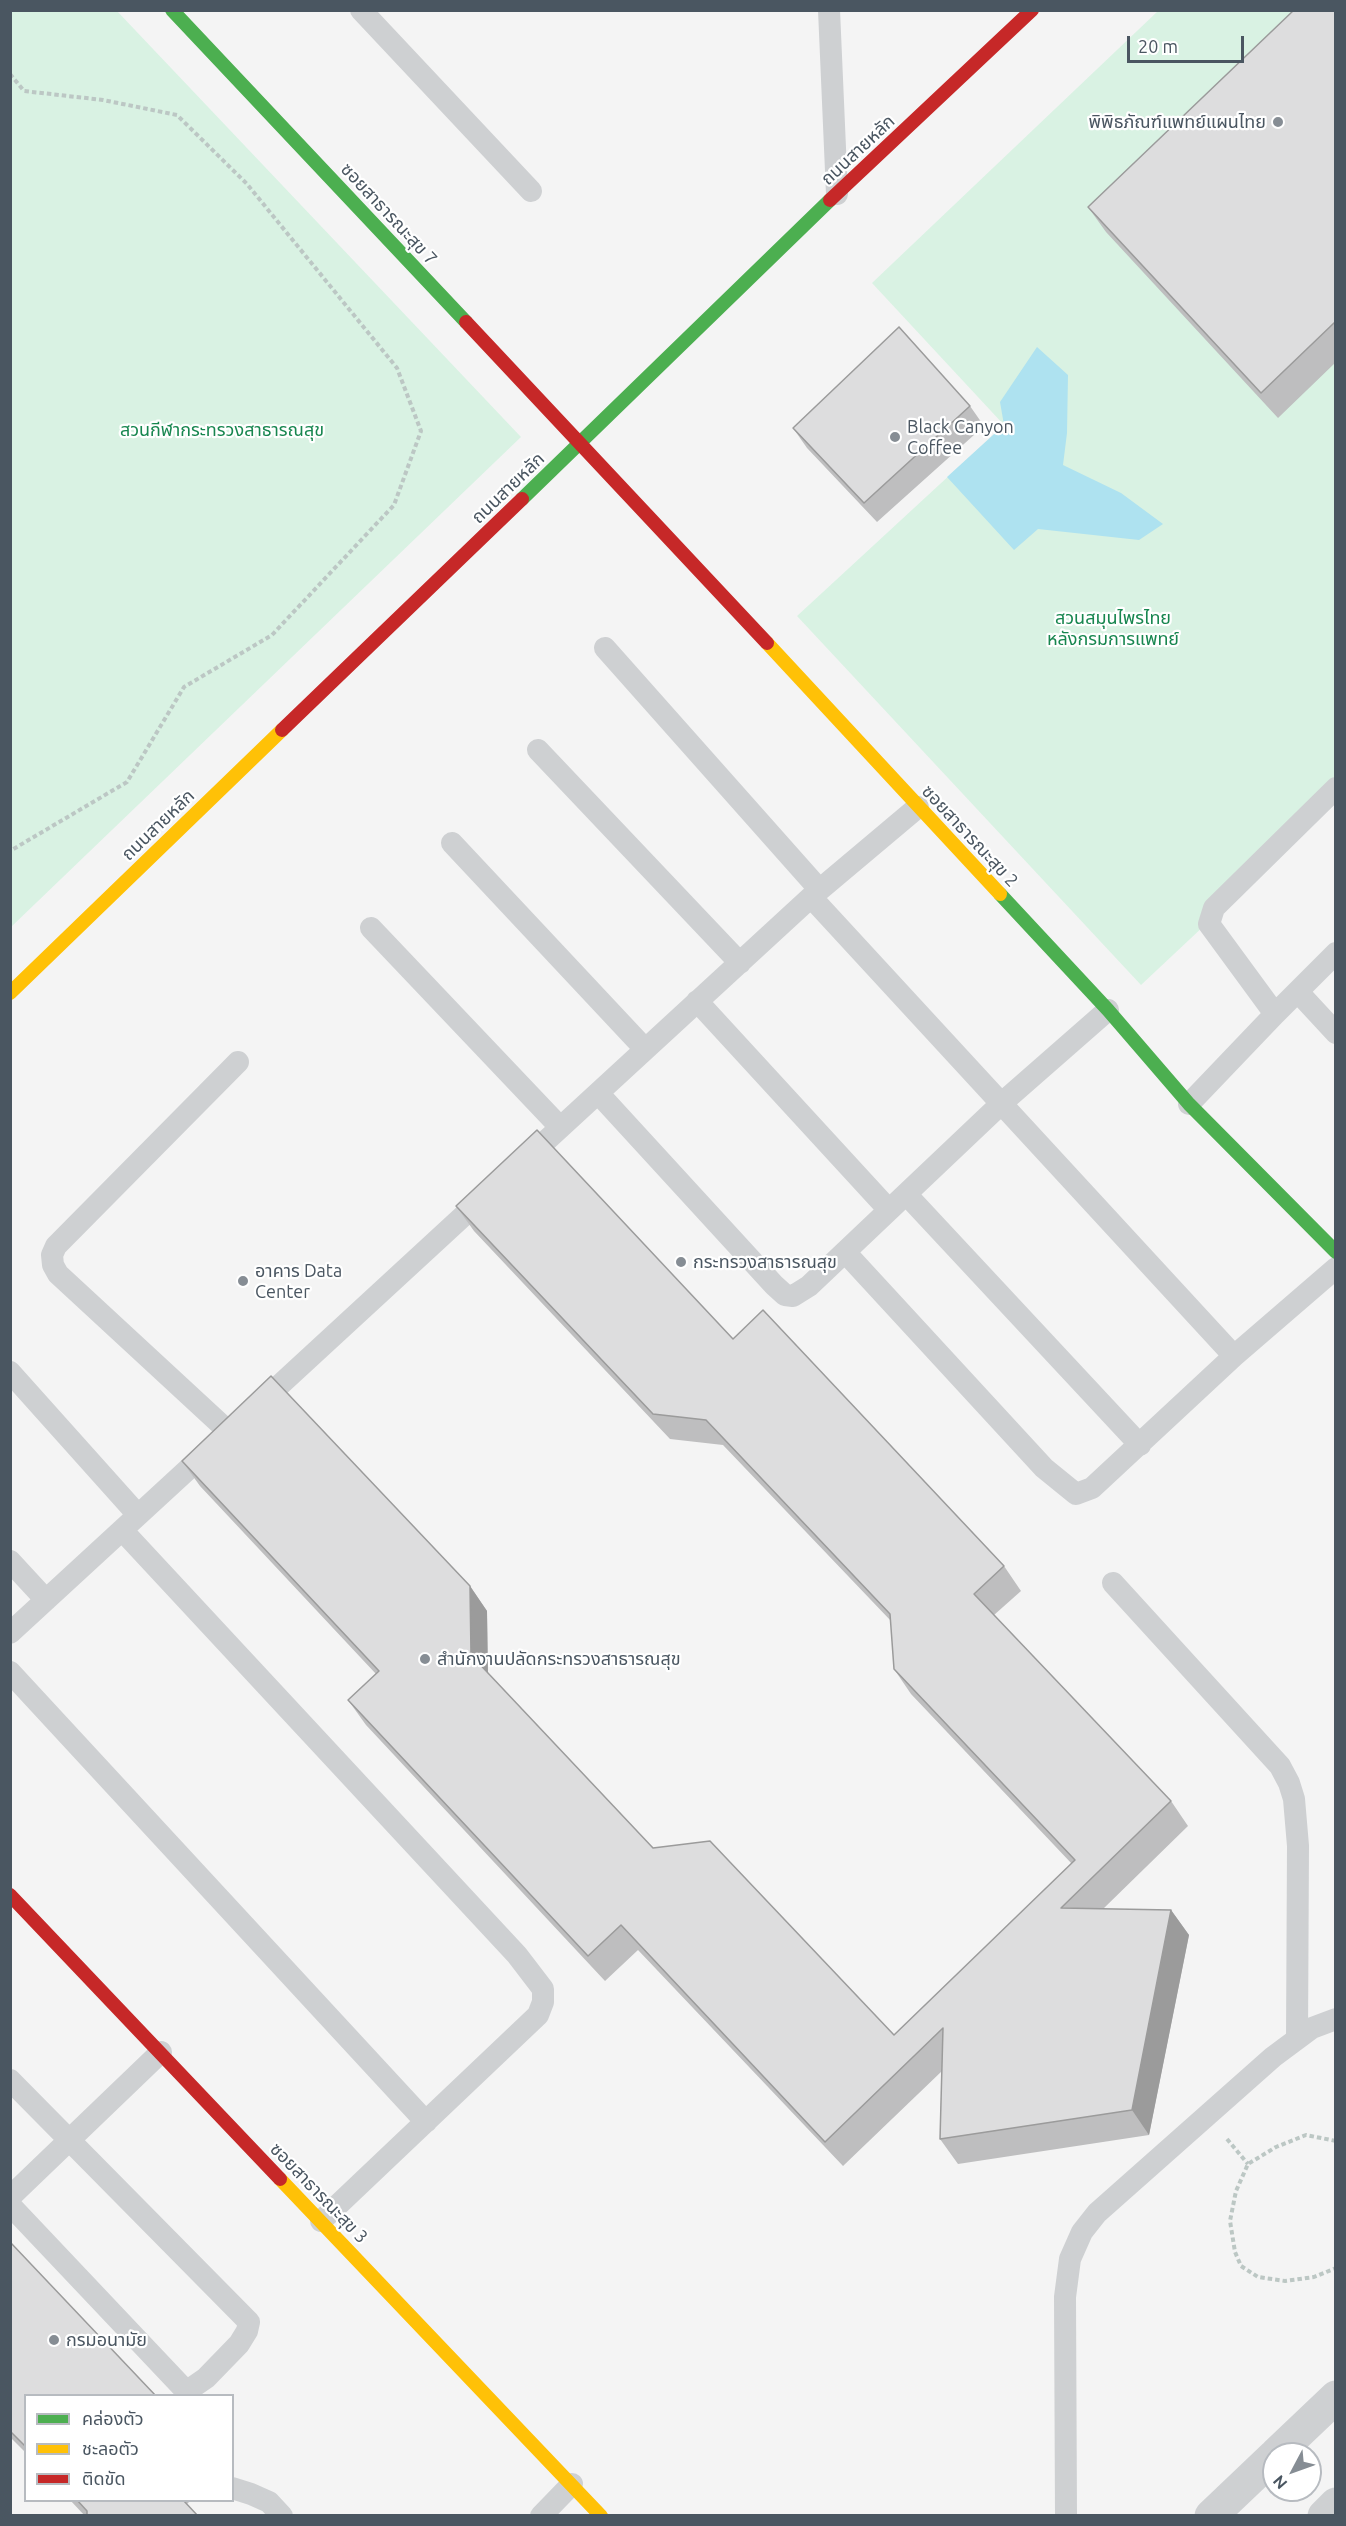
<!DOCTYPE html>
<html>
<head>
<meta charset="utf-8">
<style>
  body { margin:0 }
  #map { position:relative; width:1346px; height:2526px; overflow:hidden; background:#f4f4f4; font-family:Ubuntu,"Noto Sans Thai",sans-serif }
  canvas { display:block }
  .frame { position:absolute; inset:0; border:12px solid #4a5661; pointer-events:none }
  .legend { position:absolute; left:24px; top:2394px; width:210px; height:108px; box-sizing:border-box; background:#fff; border:2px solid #b7bbc0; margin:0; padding:8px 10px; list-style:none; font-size:18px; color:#4a5661 }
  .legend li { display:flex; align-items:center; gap:12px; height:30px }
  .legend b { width:30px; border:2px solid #b7bbc0 }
  .north { position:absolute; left:1262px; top:2442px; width:60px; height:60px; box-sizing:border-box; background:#fff; border:2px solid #b7bbc0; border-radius:50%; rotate:229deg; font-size:16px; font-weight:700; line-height:24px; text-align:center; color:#4a5661 }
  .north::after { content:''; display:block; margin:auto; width:21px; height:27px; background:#868d94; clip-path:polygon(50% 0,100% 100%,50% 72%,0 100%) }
  .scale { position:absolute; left:1127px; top:36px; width:117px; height:27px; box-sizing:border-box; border:3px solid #4a5661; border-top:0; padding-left:8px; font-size:18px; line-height:21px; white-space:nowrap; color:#4a5661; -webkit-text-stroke:4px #fff; paint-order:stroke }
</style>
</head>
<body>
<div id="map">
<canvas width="1346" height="2526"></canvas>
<div class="frame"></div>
<ul class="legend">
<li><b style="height:8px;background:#4caf50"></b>คล่องตัว</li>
<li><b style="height:8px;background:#ffc107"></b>ชะลอตัว</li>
<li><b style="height:8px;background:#c62828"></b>ติดขัด</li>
</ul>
<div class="north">N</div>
<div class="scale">20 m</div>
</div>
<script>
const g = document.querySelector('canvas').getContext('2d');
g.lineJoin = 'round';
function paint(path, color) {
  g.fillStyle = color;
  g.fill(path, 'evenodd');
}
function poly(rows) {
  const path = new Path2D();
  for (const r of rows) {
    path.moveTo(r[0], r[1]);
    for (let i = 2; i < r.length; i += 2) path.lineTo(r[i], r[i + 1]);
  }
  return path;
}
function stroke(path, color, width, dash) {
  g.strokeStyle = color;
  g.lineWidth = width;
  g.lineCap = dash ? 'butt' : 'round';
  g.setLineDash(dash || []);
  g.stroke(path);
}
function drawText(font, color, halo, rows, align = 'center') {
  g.font = font + ' Ubuntu,"Noto Sans Thai",sans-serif';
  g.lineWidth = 4.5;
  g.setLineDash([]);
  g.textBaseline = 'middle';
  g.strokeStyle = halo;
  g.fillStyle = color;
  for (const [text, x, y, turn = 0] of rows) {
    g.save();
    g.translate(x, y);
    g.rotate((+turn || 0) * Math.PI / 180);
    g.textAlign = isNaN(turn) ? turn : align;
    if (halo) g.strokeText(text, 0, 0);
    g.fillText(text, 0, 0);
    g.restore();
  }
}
const green = poly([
  [11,10,117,11,521,437,11,927],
  [1158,11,1335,11,1335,803,1141,985,797,616,1004,425,872,283]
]);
const water = poly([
  [1037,347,1068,375,1067,433,1063,465,1121,493,1163,524,1139,540,1038,529,1014,550,947,477,1004,425,1000,402]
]);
const path = poly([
  [10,74,24,91,103,100,177,115,247,184,397,368,421,431,394,505,272,635,184,687,127,782,10,851],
  [1227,2139,1248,2164],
  [1336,2141,1306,2135,1276,2147,1248,2164,1236,2191,1230,2221,1235,2252,1241,2266,1258,2277,1285,2281,1314,2277,1336,2268]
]);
const lane = poly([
  [361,10,531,191],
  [829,10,837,194],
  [605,648,819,889],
  [538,750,740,963],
  [1336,788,1214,908,1209,924,1275,1014,1336,953],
  [452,843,645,1049],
  [811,897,1234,1356],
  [371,928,560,1127],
  [1298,992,1336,1033],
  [697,1001,889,1210],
  [598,1093,774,1285,785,1295,793,1296,809,1286,1003,1102,1108,1010],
  [1189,1104,1275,1014],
  [524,1161,811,897,918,807],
  [906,1194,1140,1445],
  [845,1252,1044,1468,1076,1494,1092,1488,1234,1356,1336,1268],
  [10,1372,138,1515],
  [257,1406,486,1195],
  [229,1432,58,1274,53,1265,52,1255,56,1246,238,1062],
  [122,1530,517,1955,543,1989,543,2002,538,2015,321,2221],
  [10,1561,46,1600],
  [1113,1583,1280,1766,1289,1783,1294,1799,1298,1846,1297,2038],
  [10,1633,210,1449],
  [10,1672,426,2122],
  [10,2080,249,2322,247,2331,239,2344,206,2378,193,2387,185,2390,10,2205],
  [10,2197,161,2052],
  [232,2488,251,2494,269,2502,282,2516],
  [541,2516,572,2484],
  [1066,2516,1065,2297,1070,2259,1082,2232,1097,2213,1273,2057,1312,2028,1336,2019]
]);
const street = poly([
  [1276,2454,1336,2397],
  [1211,2516,1274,2456],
  [1324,2516,1336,2504]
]);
const fast = poly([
  [172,10,466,322],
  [522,499,830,200],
  [1000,894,1108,1010,1189,1104,1336,1252]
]);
const slow = poly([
  [767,643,1000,894],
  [10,993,282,730],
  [280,2179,601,2516]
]);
const jam = poly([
  [830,200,1032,10],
  [466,322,767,643],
  [282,730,522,499],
  [10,1895,280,2179]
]);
const wall = poly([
  [1335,10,1335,363,1278,418,1106,232,1088,207],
  [970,406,984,426,877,522,807,448,793,428],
  [456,1206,733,1339,1004,1566,1021,1591,994,1615,1171,1801,1188,1826,1103,1909,1171,1910,1189,1935,1149,2135,958,2164,940,2139,942,2071,843,2166,638,1950,605,1981,366,1725,348,1700,376,1674,200,1486,182,1461,470,1586,487,1611,488,1674,653,1848,894,2035,1072,1864,911,1694,894,1669,891,1621,723,1445,670,1439,474,1231],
  [11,2243,26,2396,26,2453,10,2437],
  [70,2500,191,2500,187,2504,198,2516,85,2516]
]);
const shadedWall = poly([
  [470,1586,487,1611,488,1680,471,1655],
  [1171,1910,1189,1935,1149,2135,1132,2110]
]);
const building = poly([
  [1294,10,1335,10,1335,322,1261,393,1088,207,1294,10],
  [899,327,970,406,864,503,793,428,899,327],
  [537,1130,733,1339,763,1310,1004,1566,974,1594,1171,1801,1061,1908,1171,1910,1132,2110,940,2139,943,2028,825,2142,621,1925,588,1956,348,1700,379,1671,182,1461,271,1376,470,1586,471,1655,653,1848,710,1841,894,2035,1075,1860,894,1669,890,1614,706,1420,653,1414,456,1206,537,1130],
  [11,2243,156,2396,26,2396,26,2447,10,2431,11,2243],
  [77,2500,183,2500,198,2516,87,2516,87,2511,77,2500]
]);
const markers = [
  [1278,122,6,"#868d94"],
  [895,437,6,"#868d94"],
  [681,1262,6,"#868d94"],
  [243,1281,6,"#868d94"],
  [425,1659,6,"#868d94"],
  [54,2340,6,"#868d94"]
];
const poiNames = [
  ["พิพิธภัณฑ์แพทย์แผนไทย",1266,122,"right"],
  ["Black Canyon",907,427],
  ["Coffee",907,448],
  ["กระทรวงสาธารณสุข",693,1262],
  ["อาคาร Data",255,1271],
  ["Center",255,1292],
  ["สำนักงานปลัดกระทรวงสาธารณสุข",437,1659],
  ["กรมอนามัย",66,2340]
];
const streetNames = [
  ["ถนนสายหลัก",858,150,-43],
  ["ซอยสาธารณะสุข 7",389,214,47],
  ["ถนนสายหลัก",508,488,-44],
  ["ถนนสายหลัก",158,825,-44],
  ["ซอยสาธารณะสุข 2",970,836,47],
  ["ซอยสาธารณะสุข 3",319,2193,46]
];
const parkNames = [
  ["สวนกีฬากระทรวงสาธารณสุข",222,430],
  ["สวนสมุนไพรไทย",1113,618],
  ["หลังกรมการแพทย์",1113,639]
];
paint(green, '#d9f2e3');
paint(water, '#aee2f0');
stroke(path, '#bcc7c4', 4, [4.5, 3]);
stroke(lane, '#ced0d2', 22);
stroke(street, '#ced0d2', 33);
stroke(fast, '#4caf50', 14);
stroke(slow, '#ffc107', 14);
stroke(jam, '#c62828', 14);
paint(wall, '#bebebf');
paint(shadedWall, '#9b9b9b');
paint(building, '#ddddde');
stroke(building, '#9b9b9b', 1.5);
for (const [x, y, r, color] of markers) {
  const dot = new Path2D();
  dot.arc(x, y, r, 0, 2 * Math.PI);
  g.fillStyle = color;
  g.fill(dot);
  stroke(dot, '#fff', 2);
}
drawText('18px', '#4a5661', '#fff', poiNames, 'left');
drawText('18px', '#4a5661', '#fff', streetNames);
drawText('18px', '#17864f', '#fff', parkNames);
</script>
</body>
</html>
